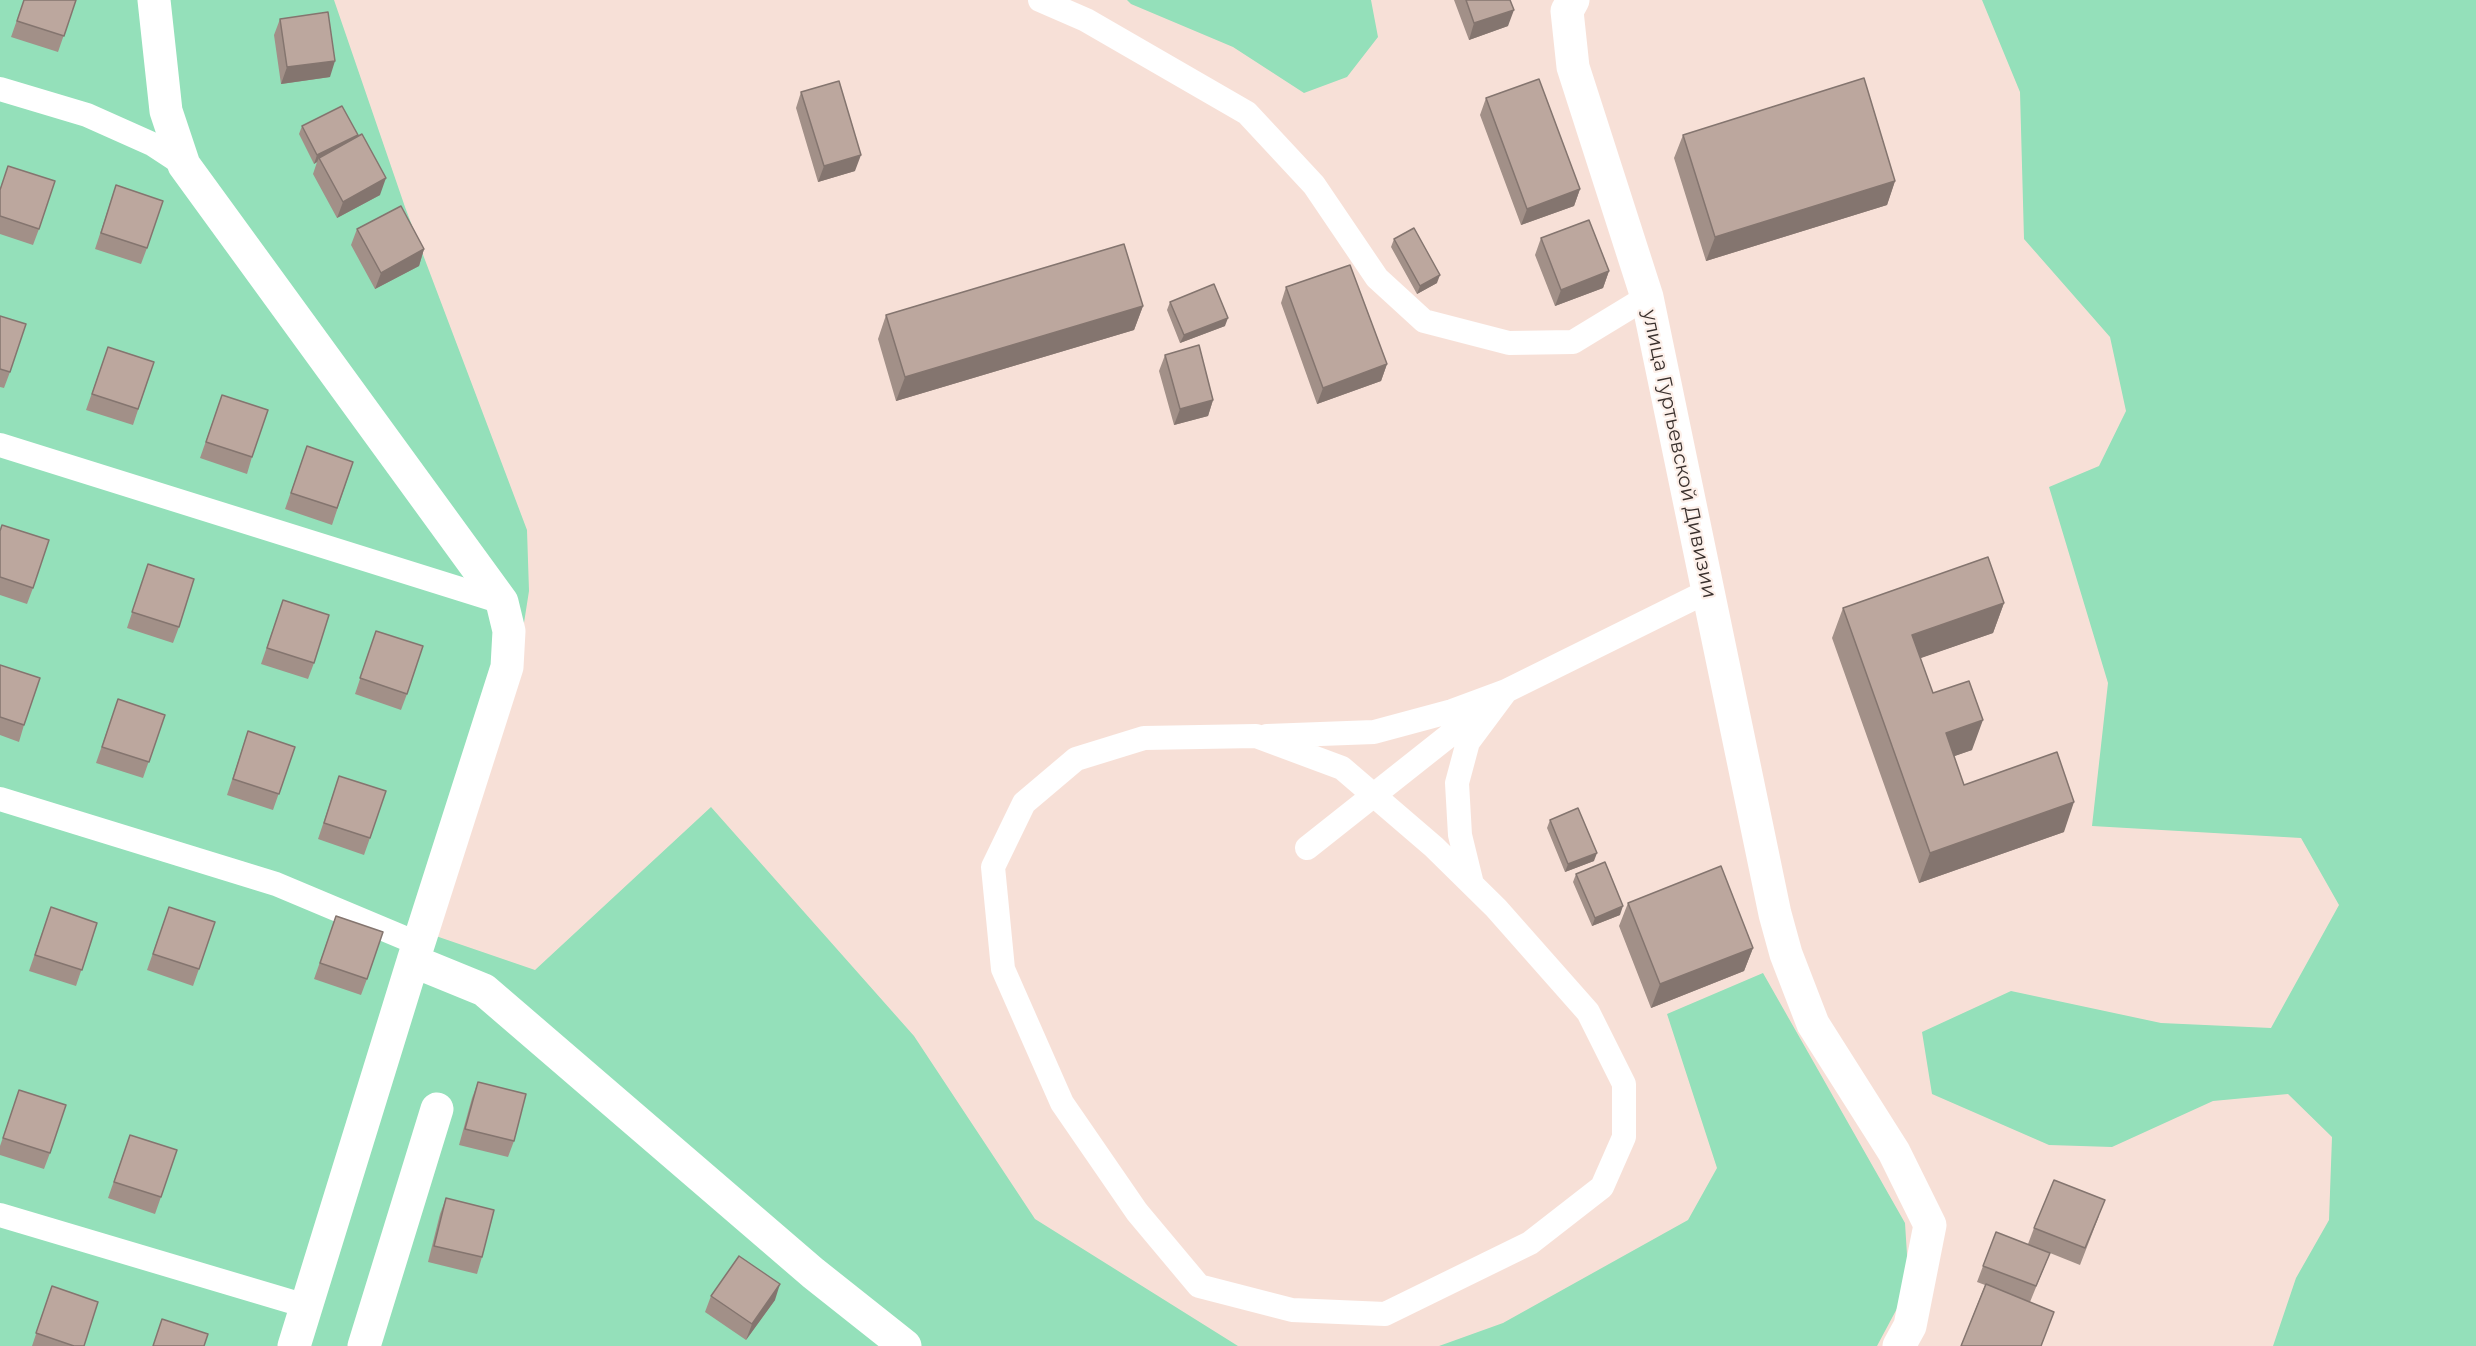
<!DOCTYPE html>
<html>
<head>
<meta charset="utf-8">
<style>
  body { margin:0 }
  canvas { display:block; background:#f7e0d7 }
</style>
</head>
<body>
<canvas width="2476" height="1346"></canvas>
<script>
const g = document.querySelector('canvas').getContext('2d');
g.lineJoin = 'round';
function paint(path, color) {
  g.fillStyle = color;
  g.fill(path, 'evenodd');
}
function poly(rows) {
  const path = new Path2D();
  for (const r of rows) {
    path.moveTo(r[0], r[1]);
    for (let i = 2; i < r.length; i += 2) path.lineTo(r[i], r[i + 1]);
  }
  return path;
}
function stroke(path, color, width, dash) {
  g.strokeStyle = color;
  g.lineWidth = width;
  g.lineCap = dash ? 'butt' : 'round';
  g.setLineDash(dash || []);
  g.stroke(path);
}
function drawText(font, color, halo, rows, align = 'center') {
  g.font = font + ' Montserrat,sans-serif';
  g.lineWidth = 4.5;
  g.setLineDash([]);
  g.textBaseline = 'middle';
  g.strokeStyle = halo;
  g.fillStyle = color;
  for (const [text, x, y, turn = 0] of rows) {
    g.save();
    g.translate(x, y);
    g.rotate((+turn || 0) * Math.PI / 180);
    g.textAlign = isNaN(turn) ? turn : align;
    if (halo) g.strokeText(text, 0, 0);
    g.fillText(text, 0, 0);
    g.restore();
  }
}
const green = poly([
  [0,0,334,0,405,207,527,530,529,591,518,661,430,934,535,970,711,807,914,1036,1035,1219,1238,1346,0,1346],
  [1127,0,1371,0,1378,37,1347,77,1304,93,1233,47,1131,4],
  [1982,0,2476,0,2476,1346,2273,1346,2296,1278,2329,1220,2332,1137,2288,1094,2213,1101,2112,1147,2049,1145,1932,1094,1922,1032,2011,991,2161,1023,2271,1028,2339,905,2301,838,2092,826,2108,683,2049,487,2099,466,2126,411,2110,337,2024,239,2020,92],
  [1763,973,1905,1223,1909,1286,1877,1346,1439,1346,1503,1323,1688,1220,1717,1168,1667,1014]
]);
const service = poly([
  [1040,0,1086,20,1247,113,1314,185,1377,278,1424,321,1509,343,1573,342,1647,297],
  [0,89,87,115,152,144,184,165],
  [0,445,502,602],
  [1256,736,1342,768,1434,847,1496,908,1588,1012,1624,1084,1624,1137,1602,1187,1530,1243,1385,1314,1292,1310,1199,1286,1137,1212,1062,1103,1003,969,993,867,1024,803,1076,759,1144,738,1256,736],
  [1267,736,1374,732,1452,711,1506,691],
  [0,799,276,884,419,944],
  [1307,848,1480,711],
  [1472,884,1460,835,1457,783,1468,742,1506,691,1708,591],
  [0,1215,306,1306]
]);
const minor = poly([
  [154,0,166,111,184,165,502,602,509,631,507,667,413,961],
  [1573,0,1567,11,1573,67,1647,297,1775,914,1786,954,1813,1024,1894,1152,1930,1225,1910,1326,1899,1346],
  [294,1346,413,961,484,990,813,1273,905,1346],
  [364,1346,437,1109]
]);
const wall = poly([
  [24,0,76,0,58,52,11,37],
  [1454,0,1510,0,1508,26,1469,40],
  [280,19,330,77,281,84,274,35],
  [801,92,855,171,818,182,796,108],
  [1486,98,1580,189,1574,206,1521,225,1480,115],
  [302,126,358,135,357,137,380,195,337,218,313,174,317,162,314,164,299,134],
  [1683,135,1895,181,1887,205,1706,261,1674,158],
  [8,166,39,229,33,245,0,234,0,189],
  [116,185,147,248,141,264,95,249],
  [357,229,424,249,419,266,375,289,351,245],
  [1541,238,1609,271,1603,288,1555,306,1535,255],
  [1394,239,1437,283,1417,294,1391,247],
  [1286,287,1387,364,1381,381,1317,404,1281,303],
  [1170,302,1225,326,1180,343,1167,310],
  [1143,306,1134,330,896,401,878,339,886,315],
  [0,316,10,372,4,388,0,387],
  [108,347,154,362,133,425,86,410],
  [1165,355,1213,400,1208,416,1174,425,1159,371],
  [222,395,252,457,247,474,200,458],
  [307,446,353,462,332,525,285,509],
  [0,531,33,588,27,604,0,595],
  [148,564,179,627,173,643,127,628],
  [283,600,314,663,308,679,261,664],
  [2004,603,1993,633,1920,658,1933,693,1972,750,1954,756,1964,785,2064,832,1919,883,1832,638,1843,608],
  [376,631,407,694,401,710,355,694],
  [0,665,24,725,19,742,0,735],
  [118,699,165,715,143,778,96,763],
  [248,731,295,747,273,810,227,795],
  [339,776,370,838,364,855,318,839],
  [1550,820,1594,861,1565,872,1547,828],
  [1576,874,1620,915,1592,926,1573,882],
  [1628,903,1753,948,1744,971,1651,1008,1619,926],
  [51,907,97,923,76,986,29,971],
  [169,907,199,969,193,986,147,970],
  [336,916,367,979,361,995,314,979],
  [478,1082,514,1141,508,1157,459,1145,472,1098],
  [19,1090,50,1153,44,1169,0,1155,0,1146],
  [130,1135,161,1197,155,1214,108,1198],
  [446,1198,482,1257,477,1274,428,1262,440,1214],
  [2099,1216,2080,1265,2050,1253,2030,1302,2054,1312,2041,1346,1961,1346,1985,1285,1977,1282,1983,1266,2028,1244,2034,1228],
  [52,1286,84,1346,32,1346],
  [711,1296,775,1300,746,1340,705,1312]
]);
const shadedWall = poly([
  [1514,10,1508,26,1469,40,1474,23],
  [335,61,330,77,281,84,287,67],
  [358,135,355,144,319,158,317,162,314,164,317,155],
  [861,155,855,171,818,182,824,166],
  [386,178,380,195,337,218,343,202],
  [1895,181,1887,205,1706,261,1715,237],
  [1580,189,1574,206,1521,225,1527,209],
  [424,249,419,266,375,289,381,273],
  [1609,271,1603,288,1555,306,1561,290],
  [1440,275,1437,283,1417,294,1420,286],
  [1143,306,1134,330,896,401,905,377],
  [1228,318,1225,326,1180,343,1184,335],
  [1387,364,1381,381,1317,404,1323,388],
  [1213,400,1208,416,1174,425,1180,409],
  [2004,603,1993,633,1901,665,1912,635],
  [1983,720,1972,750,1935,763,1946,733],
  [2074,802,2064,832,1919,883,1930,853],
  [1597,853,1594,861,1565,872,1568,864],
  [1623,906,1620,915,1592,926,1595,918],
  [1753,948,1744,971,1651,1008,1660,984],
  [780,1284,775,1300,746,1340,752,1324]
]);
const building = poly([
  [24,0,76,0,64,36,17,21,24,0],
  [1466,0,1510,0,1514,10,1474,23,1466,0],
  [328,12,335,61,287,67,280,19,328,12],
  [1864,78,1895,181,1715,237,1683,135,1864,78],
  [1539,79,1580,189,1527,209,1486,98,1539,79],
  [839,81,861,155,824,166,801,92,839,81],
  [342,106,358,135,317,155,302,126,342,106],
  [362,134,386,178,343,202,319,158,362,134],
  [8,166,55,181,39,229,0,216,0,190,8,166],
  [116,185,163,201,147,248,101,233,116,185],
  [401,206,424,249,381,273,357,229,401,206],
  [1589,220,1609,271,1561,290,1541,238,1589,220],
  [1414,228,1440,275,1420,286,1394,239,1414,228],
  [1124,244,1143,306,905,377,886,315,1124,244],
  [1350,265,1387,364,1323,388,1286,287,1350,265],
  [1214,284,1228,318,1184,335,1170,302,1214,284],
  [0,316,26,324,10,372,0,369,0,316],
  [1199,345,1213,400,1180,409,1165,355,1199,345],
  [108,347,154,362,138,409,92,394,108,347],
  [222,395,268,410,252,457,206,442,222,395],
  [307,446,353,462,337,508,291,493,307,446],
  [2,525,49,540,33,588,0,577,0,531,2,525],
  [1988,557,2004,603,1912,635,1933,693,1969,681,1983,720,1946,733,1964,785,2057,752,2074,802,1930,853,1843,608,1988,557],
  [148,564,194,579,179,627,132,612,148,564],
  [283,600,329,615,314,663,267,648,283,600],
  [376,631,423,646,407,694,360,678,376,631],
  [0,665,40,678,24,725,0,717,0,665],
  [118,699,165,715,149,762,102,747,118,699],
  [248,731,295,747,279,794,233,779,248,731],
  [339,776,386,791,370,838,324,823,339,776],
  [1578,808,1597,853,1568,864,1550,820,1578,808],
  [1605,862,1623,906,1595,918,1576,874,1605,862],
  [1721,866,1753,948,1660,984,1628,903,1721,866],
  [51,907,97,923,82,970,35,955,51,907],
  [169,907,215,922,199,969,153,954,169,907],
  [336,916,383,932,367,979,320,963,336,916],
  [478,1082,526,1094,514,1141,465,1129,478,1082],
  [19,1090,66,1105,50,1153,3,1138,19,1090],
  [130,1135,177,1150,161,1197,114,1182,130,1135],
  [2054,1180,2105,1200,2085,1248,2034,1228,2054,1180],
  [446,1198,494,1210,482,1257,434,1246,446,1198],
  [1996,1232,2050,1253,2036,1286,1983,1266,1996,1232],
  [739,1256,780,1284,752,1324,711,1296,739,1256],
  [1986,1284,2054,1312,2041,1346,1961,1346,1986,1284],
  [52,1286,98,1302,84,1346,74,1346,36,1333,52,1286],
  [162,1319,208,1334,204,1346,153,1346,162,1319]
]);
const streetNames = [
  ["улица Гуртьевской Дивизии",1679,454,78]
];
paint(green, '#94e0ba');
stroke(service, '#fff', 24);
stroke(minor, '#fff', 33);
paint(wall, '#a29088');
paint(shadedWall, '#84756f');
paint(building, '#bca79e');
stroke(building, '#84756f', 1.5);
drawText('20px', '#39302d', '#fdf0ea', streetNames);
</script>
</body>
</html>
